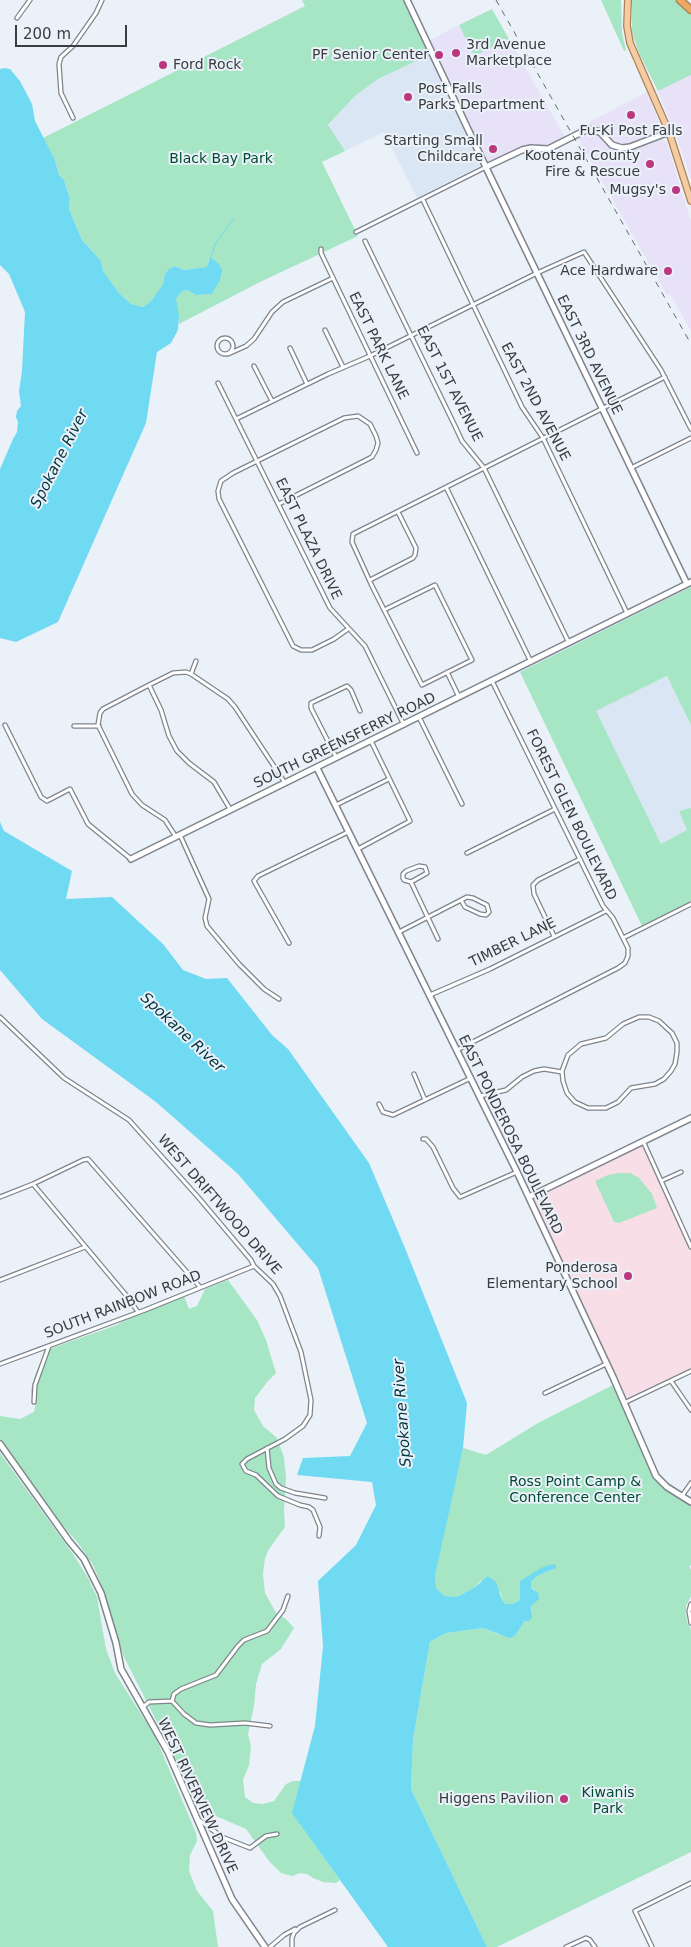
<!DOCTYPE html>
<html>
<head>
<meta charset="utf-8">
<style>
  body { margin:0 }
  #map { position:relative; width:691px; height:1947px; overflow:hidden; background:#eaf1f9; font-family:"DejaVu Sans",sans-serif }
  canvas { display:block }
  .scale { position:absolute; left:15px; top:25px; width:112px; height:22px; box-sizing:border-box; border:2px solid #3a3c3f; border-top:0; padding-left:6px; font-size:15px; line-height:18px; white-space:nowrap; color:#3a3c3f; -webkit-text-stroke:4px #eaf1f9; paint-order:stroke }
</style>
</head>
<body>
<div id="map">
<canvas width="691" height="1947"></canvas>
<div class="scale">200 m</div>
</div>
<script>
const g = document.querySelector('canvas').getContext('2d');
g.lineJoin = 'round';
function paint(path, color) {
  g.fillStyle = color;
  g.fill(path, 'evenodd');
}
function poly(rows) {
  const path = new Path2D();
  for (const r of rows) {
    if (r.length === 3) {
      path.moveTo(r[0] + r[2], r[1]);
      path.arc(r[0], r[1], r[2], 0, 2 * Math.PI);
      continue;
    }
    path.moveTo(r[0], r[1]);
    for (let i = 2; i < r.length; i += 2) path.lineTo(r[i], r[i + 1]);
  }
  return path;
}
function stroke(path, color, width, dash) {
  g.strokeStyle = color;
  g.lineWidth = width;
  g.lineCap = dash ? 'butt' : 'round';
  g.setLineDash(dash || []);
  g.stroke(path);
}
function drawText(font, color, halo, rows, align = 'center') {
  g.font = font + ' "DejaVu Sans",sans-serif';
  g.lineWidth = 4;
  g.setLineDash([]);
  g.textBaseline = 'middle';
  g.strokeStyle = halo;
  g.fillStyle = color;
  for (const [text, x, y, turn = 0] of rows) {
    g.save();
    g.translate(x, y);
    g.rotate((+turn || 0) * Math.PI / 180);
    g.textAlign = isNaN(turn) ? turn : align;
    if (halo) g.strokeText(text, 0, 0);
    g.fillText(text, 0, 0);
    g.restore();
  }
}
const commercial = poly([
  [459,25,474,56,509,39,565,137,545,146,532,144,524,145,491,161,488,161,430,40],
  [691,75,691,180,677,138,658,91],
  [647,92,661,128,659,133,625,146,614,143,604,131,597,127,585,127,575,132,574,130],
  [588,133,596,134,607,146,618,152,630,151,662,139,667,143,691,221,691,331,670,294,667,295,577,137]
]);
const built = poly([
  [429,55,480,166,417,198,384,132,345,151,328,126,355,96,378,79],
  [668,676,691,725,691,808,679,811,688,830,661,844,595,711]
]);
const education = poly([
  [643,1140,691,1247,691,1371,624,1403,529,1197]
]);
const green = poly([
  [302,0,403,0,429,55,378,79,355,96,328,125,345,151,322,162,358,236,260,282,179,324,175,299,181,292,187,290,196,295,212,294,209,258,208,267,184,270,175,266,165,274,163,284,151,301,143,307,131,304,119,293,103,271,101,261,82,240,69,209,70,199,64,180,59,175,55,160,43,138,305,6],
  [601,0,621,0,622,33,626,50,624,51],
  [632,0,676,0,691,12,691,75,658,91,639,53,632,32],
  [492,9,509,39,474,56,459,25],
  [691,587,691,725,667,676,596,711,661,844,687,830,679,811,691,808,691,901,642,926,520,672],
  [619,1173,630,1173,639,1178,652,1194,657,1208,619,1223,614,1222,595,1181,608,1175],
  [228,1280,257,1320,266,1340,276,1373,268,1381,255,1398,254,1410,263,1426,277,1438,284,1457,286,1478,284,1511,285,1527,269,1549,265,1558,263,1574,265,1593,276,1613,286,1619,294,1628,281,1649,262,1664,256,1684,254,1706,248,1734,251,1747,249,1765,243,1780,245,1797,253,1803,263,1804,274,1801,286,1784,293,1781,301,1781,293,1813,340,1880,336,1883,323,1882,313,1878,307,1874,300,1873,292,1876,281,1873,269,1861,246,1829,204,1811,196,1801,189,1785,123,1655,100,1581,93,1565,78,1543,54,1516,0,1439,0,1416,20,1419,34,1412,36,1402,32,1402,31,1390,35,1375,46,1350,117,1325,127,1318,184,1296,189,1309,197,1306,205,1289],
  [613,1385,656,1481,691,1505,691,1565,689,1566,691,1570,691,1596,686,1606,686,1612,687,1622,691,1629,691,1852,497,1947,487,1947,411,1789,413,1740,430,1642,446,1633,483,1628,497,1634,515,1636,532,1611,531,1606,535,1590,531,1588,531,1582,537,1576,554,1569,556,1566,520,1581,520,1600,513,1604,506,1604,502,1600,501,1593,480,1581,475,1587,457,1597,443,1596,436,1588,435,1576,449,1507,463,1448,486,1455,538,1423],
  [0,1453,73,1554,88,1578,97,1597,106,1649,115,1673,155,1736,196,1833,197,1841,190,1855,189,1871,197,1891,213,1911,218,1947,0,1947]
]);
const water = poly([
  [4,68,10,69,20,81,32,104,35,121,55,160,59,175,64,180,70,199,69,209,82,240,101,261,103,271,119,293,131,304,143,307,151,301,163,284,165,274,169,269,175,266,184,270,207,267,210,257,219,264,222,270,220,280,212,294,196,295,187,290,181,292,176,299,179,316,178,330,171,343,157,352,146,423,58,622,16,642,0,638,0,469,13,439,17,432,18,422,16,417,17,411,21,406,19,391,22,371,25,312,9,274,0,265,0,69],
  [0,822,4,831,72,871,66,899,112,897,163,944,183,970,206,979,227,978,272,1035,288,1049,369,1163,405,1248,467,1403,463,1448,435,1576,436,1588,444,1596,457,1597,475,1587,488,1576,496,1582,502,1600,506,1604,513,1604,520,1600,520,1581,543,1567,554,1564,556,1566,556,1568,537,1576,531,1582,531,1588,538,1593,539,1599,531,1606,532,1618,529,1621,525,1621,515,1636,509,1638,483,1628,446,1633,430,1642,413,1740,411,1789,487,1947,388,1947,292,1813,315,1726,323,1646,318,1581,356,1545,376,1505,372,1482,297,1475,303,1458,350,1456,367,1423,318,1268,238,1174,156,1102,42,1019,0,970]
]);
const stream = poly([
  [211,257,215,244,234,218]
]);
const street = poly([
  [17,18,30,0],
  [73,118,61,93,59,64,61,57,73,46,96,13,102,0],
  [423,200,522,407,543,438,627,613],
  [356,232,486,167],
  [365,241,455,426,462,441,484,468,569,643],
  [321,249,321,253,417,453],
  [325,330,343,367],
  [225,346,8],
  [290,348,307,384],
  [228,354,246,346,254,339,272,312,283,302,333,278],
  [254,366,272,401],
  [218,383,330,608,365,646,404,725],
  [236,419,328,374,370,356,537,273,584,252,661,370,691,429],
  [631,468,691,438],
  [446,487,531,662],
  [279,504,372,457,376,450,378,443,376,436,370,424,358,416,344,418,233,473,221,481,218,491,219,499,293,646,301,650,312,650,334,639,348,629],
  [370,580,413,558,415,555,416,548,398,512],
  [384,610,435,585,472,660,422,685,372,586,352,542,353,534,665,377],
  [447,672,459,697],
  [191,674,196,661],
  [149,685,161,710,169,736,177,751,189,763,214,782,230,809],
  [419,717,462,804],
  [5,725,41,797,47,801,70,789,88,824,131,859],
  [74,726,99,726],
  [336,757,311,708,311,703,347,686,351,690,360,711],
  [336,805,389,779],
  [180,835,209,899,205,918,207,926,239,964,264,989,279,999],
  [176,837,165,820,142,805,132,794,98,725,100,713,103,709,149,685,173,673,186,672,191,674,228,699,235,707,285,783],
  [358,849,410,821,371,741],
  [467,853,555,809],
  [411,882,427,873,425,867,419,866,406,871,403,874,403,878,404,880,411,882,438,939],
  [399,932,467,897,473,898,487,905,489,912,486,915,480,914,465,907,461,900],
  [554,936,534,894,533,885,538,880,580,859],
  [623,938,691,904],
  [289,943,254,881,258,876,348,832],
  [430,995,490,969,606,911],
  [0,1017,64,1078,129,1120,198,1197,251,1260,254,1266,273,1284,280,1296,301,1352,311,1400,310,1415,303,1426,285,1439,247,1459,242,1464,246,1471,256,1475,278,1496,300,1505,309,1507,313,1510,320,1527,319,1536],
  [639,1017,649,1017,659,1021,672,1033,677,1043,677,1052,675,1064,671,1071,664,1079,655,1084,631,1088,618,1102,606,1108,588,1108,575,1102,567,1093,563,1081,562,1071,568,1055,581,1044,606,1038,623,1024,639,1017],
  [457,1050,618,968,625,963,628,956,628,948,613,918,603,906,492,681],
  [414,1074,425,1100],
  [480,1096,506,1090,522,1077,534,1071,544,1069,562,1072],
  [379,1104,383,1112,393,1115,471,1078],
  [423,1139,426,1139,433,1147,453,1188,460,1197,517,1172],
  [643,1141,691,1247],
  [661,1181,681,1172],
  [33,1184,126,1295,138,1312],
  [0,1197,33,1184,83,1160,88,1159,200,1287],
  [0,1280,85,1247],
  [0,1364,145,1310,254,1266],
  [671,1381,691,1410],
  [545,1393,606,1364],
  [34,1402,35,1385,49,1346],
  [624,1403,691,1371],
  [267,1448,269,1468,276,1484,281,1488,295,1493,325,1498],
  [682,1496,691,1483],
  [691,1604,689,1611,691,1623],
  [172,1701,174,1694,181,1689,216,1675,238,1646,244,1640,267,1631,283,1610,288,1596],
  [143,1707,149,1702,172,1701,184,1714,196,1723,210,1725,245,1723,270,1726],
  [199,1820,222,1837,250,1848,266,1836,277,1834],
  [270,1947,284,1935,295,1929],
  [292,1947,292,1938,294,1933,300,1927,335,1910],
  [566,1947,586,1938,590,1940,595,1947],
  [652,1947,635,1911,691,1883]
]);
const secondary = poly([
  [407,0,492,180,687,584],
  [486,167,522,150,531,148,548,149,588,129,600,132,612,145,622,148,630,147,669,132],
  [317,768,517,1172,613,1377,656,1476,667,1487,691,1502],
  [131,859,691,582],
  [529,1197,691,1118],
  [0,1444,69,1541,84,1559,101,1593,116,1643,121,1669,168,1752,232,1899,265,1947]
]);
const primary = poly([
  [628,0,627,26,630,43,669,132,691,201]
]);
const highway = poly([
  [680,0,691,10]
]);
const rail = poly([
  [496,0,691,344]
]);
const markers = [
  [456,53,5,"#bc387e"],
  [439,55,5,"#bc387e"],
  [163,65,5,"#bc387e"],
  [408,97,5,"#bc387e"],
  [631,115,5,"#bc387e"],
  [493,149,5,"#bc387e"],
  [650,164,5,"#bc387e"],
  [676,190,5,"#bc387e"],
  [668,271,5,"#bc387e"],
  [628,1276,5,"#bc387e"],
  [564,1799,5,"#bc387e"]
];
const poiNames = [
  ["3rd Avenue",466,45,"left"],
  ["Marketplace",466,61,"left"],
  ["PF Senior Center",429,55],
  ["Ford Rock",173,65,"left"],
  ["Post Falls",418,89,"left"],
  ["Parks Department",418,105,"left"],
  ["Fu-Ki Post Falls",631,131,"center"],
  ["Starting Small",483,141],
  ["Childcare",483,157],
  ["Kootenai County",640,156],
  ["Fire & Rescue",640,172],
  ["Mugsy's",666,190],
  ["Ace Hardware",658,271],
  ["Ponderosa",618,1268],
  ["Elementary School",618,1284],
  ["Higgens Pavilion",554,1799]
];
const parkNames = [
  ["Black Bay Park",221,159],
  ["Ross Point Camp &",575,1482],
  ["Conference Center",575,1498],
  ["Kiwanis",608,1793],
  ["Park",608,1809]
];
const streetNames = [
  ["EAST PARK LANE",378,346,64],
  ["EAST 3RD AVENUE",589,355,64],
  ["EAST 1ST AVENUE",449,384,63],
  ["EAST 2ND AVENUE",535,402,62],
  ["EAST PLAZA DRIVE",308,539,64],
  ["SOUTH GREENSFERRY ROAD",345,741,-26],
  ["FOREST GLEN BOULEVARD",571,815,64],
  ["TIMBER LANE",513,943,-26],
  ["EAST PONDEROSA BOULEVARD",510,1135,64],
  ["WEST DRIFTWOOD DRIVE",219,1205,49],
  ["SOUTH RAINBOW ROAD",123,1305,-21],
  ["WEST RIVERVIEW DRIVE",197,1796,65]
];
const waterNames = [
  ["Spokane River",60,459,-63],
  ["Spokane River",182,1033,43],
  ["Spokane River",403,1413,-94]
];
paint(commercial, '#e8e2f8');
paint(built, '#dbe6f4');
paint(education, '#f8dee7');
paint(green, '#a6e6c5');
paint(water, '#70daf2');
stroke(stream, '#70daf2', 1);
stroke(street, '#7f858c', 5.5);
stroke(secondary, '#7f858c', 8);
stroke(primary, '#ae8257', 8);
stroke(highway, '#ae8257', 9);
stroke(street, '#fff', 3);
stroke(secondary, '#fff', 5);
stroke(primary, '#f4cba2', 5.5);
stroke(highway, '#eda864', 6);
stroke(rail, '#65686c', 1, [6, 6]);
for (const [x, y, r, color] of markers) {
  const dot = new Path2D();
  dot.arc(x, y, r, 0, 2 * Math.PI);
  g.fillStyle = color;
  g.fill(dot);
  stroke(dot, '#eaf1f9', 2);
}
drawText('14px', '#3a3c3f', '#eaf1f9', poiNames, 'right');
drawText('14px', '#014b31', '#eaf1f9', parkNames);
drawText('14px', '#3a3c3f', '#eaf1f9', streetNames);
drawText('italic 15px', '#00353f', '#eaf1f9', waterNames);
</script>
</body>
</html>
